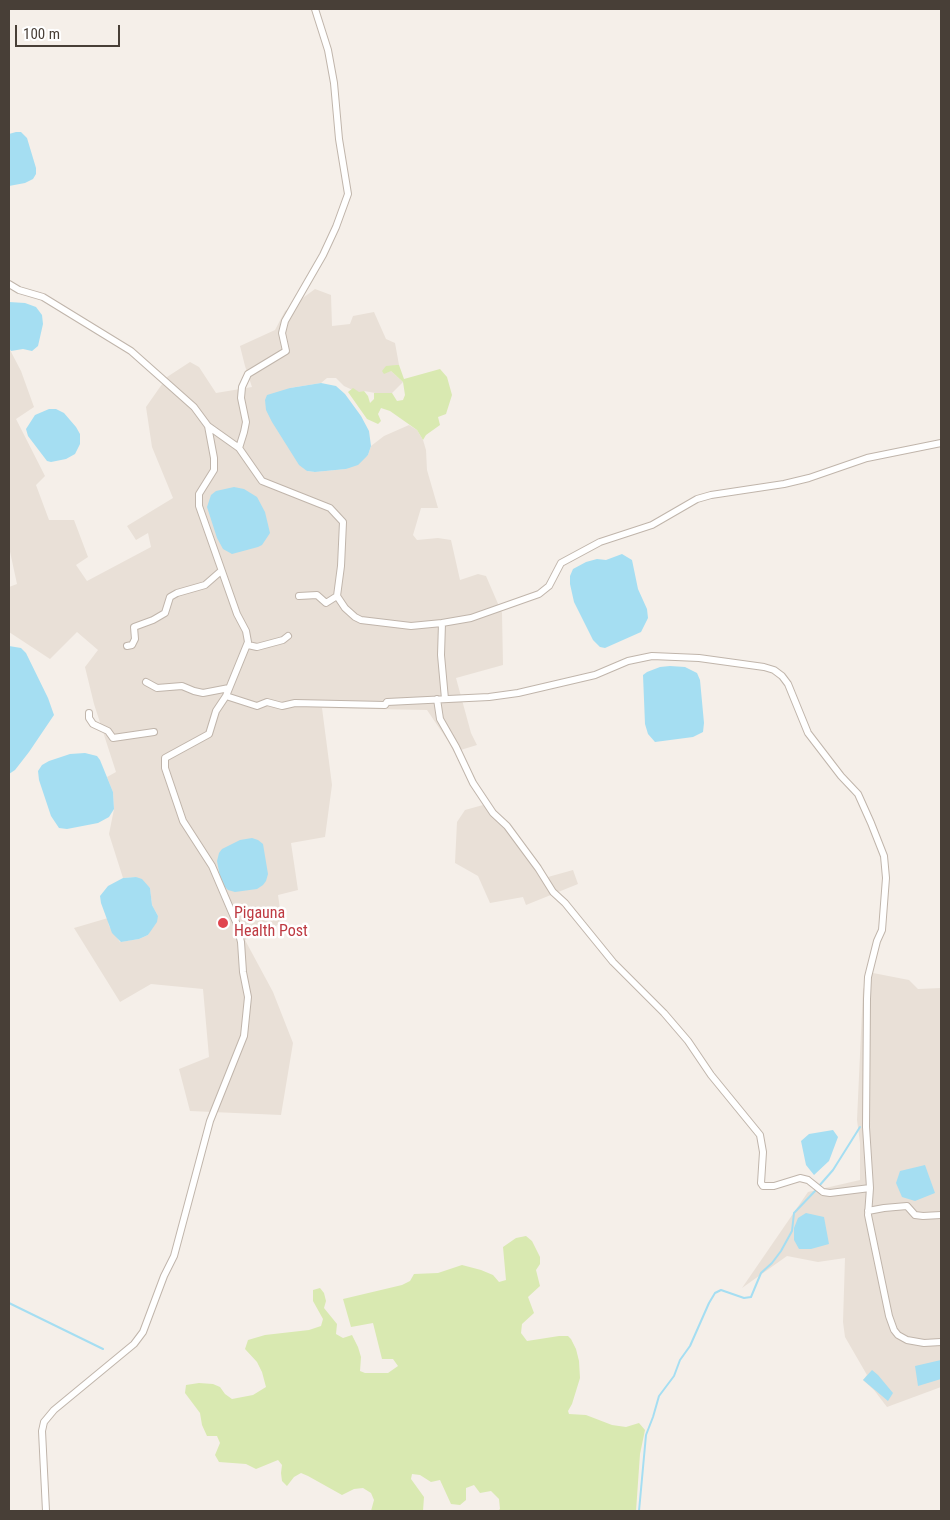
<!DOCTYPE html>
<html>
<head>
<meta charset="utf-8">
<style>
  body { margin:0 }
  #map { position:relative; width:950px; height:1520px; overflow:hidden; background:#f5efe9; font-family:"Roboto Condensed",sans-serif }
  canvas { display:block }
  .frame { position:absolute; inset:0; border:10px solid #483f37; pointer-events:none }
  .scale { position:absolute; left:15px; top:25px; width:105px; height:22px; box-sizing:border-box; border:2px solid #483f37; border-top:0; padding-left:6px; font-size:15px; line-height:18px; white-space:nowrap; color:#483f37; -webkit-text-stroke:4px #fff; paint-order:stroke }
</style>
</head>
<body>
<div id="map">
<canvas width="950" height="1520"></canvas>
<div class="frame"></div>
<div class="scale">100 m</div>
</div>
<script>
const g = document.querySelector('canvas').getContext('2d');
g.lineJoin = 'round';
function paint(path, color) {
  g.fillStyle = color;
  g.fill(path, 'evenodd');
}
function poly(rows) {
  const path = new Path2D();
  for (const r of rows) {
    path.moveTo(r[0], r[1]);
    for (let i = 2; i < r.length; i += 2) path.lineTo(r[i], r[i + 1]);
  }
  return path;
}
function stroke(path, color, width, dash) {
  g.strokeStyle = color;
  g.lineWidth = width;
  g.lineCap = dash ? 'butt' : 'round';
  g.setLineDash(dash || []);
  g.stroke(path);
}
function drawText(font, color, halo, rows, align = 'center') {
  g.font = font + ' "Roboto Condensed",sans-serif';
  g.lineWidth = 5;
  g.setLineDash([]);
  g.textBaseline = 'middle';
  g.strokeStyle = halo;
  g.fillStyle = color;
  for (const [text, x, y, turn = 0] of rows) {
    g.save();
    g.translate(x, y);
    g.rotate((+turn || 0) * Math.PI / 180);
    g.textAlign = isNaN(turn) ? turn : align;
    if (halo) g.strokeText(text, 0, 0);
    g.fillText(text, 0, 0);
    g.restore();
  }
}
const residential = poly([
  [315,289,331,295,332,326,350,324,353,316,374,312,386,339,395,343,399,365,395,365,391,371,403,382,392,393,381,394,364,391,359,393,344,386,336,378,327,378,321,383,290,388,307,471,315,472,346,469,368,455,371,446,384,436,409,425,417,430,423,440,426,450,427,470,438,508,421,508,413,535,417,540,438,538,451,540,460,580,478,574,486,576,502,613,503,665,456,678,471,733,477,745,454,752,448,741,427,710,322,708,332,785,325,837,291,843,298,890,278,895,282,923,245,940,273,992,293,1043,281,1115,190,1111,179,1069,209,1057,203,989,151,984,120,1002,74,928,108,918,109,926,120,942,139,939,148,935,158,916,152,905,150,888,136,877,123,878,109,834,114,809,113,792,107,777,116,772,94,704,85,667,98,650,77,632,50,659,9,632,9,587,17,584,9,547,9,348,21,371,34,407,16,419,45,476,36,485,49,520,74,520,88,557,76,565,87,581,151,547,148,533,136,540,127,526,173,498,152,447,146,407,167,377,190,362,199,367,216,393,252,387,245,366,240,346,275,330,285,311],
  [483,805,507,826,538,868,548,877,573,870,578,884,526,905,523,897,490,903,478,876,455,863,457,822,465,810],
  [873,973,909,980,918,989,941,988,941,1387,887,1407,874,1390,863,1380,867,1375,845,1337,843,1322,845,1258,818,1262,787,1256,742,1288,808,1192,860,1180,860,1143,857,1120,863,989]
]);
const green = poly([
  [396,365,399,365,404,379,440,369,447,377,452,395,446,414,438,417,440,425,426,435,423,440,417,430,390,411,381,408,378,414,381,421,378,424,367,419,348,392,353,388,359,392,364,391,368,396,370,403,374,399,374,393,392,393,397,401,403,400,405,395,403,382,391,371,384,374,382,371,386,366],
  [526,1236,532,1241,540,1257,540,1264,536,1270,540,1286,528,1297,534,1313,522,1324,521,1333,527,1341,559,1336,568,1336,571,1339,576,1349,579,1361,580,1378,572,1404,568,1411,569,1414,586,1415,612,1425,626,1427,639,1423,645,1430,640,1454,636,1511,498,1511,500,1509,499,1499,491,1491,480,1493,474,1485,466,1488,466,1500,460,1505,451,1504,440,1480,431,1482,420,1475,412,1474,411,1479,424,1497,423,1511,371,1511,374,1500,371,1493,363,1488,354,1489,342,1495,308,1476,301,1473,294,1477,287,1486,282,1481,281,1473,282,1465,278,1460,256,1469,246,1464,219,1462,215,1455,220,1443,217,1436,207,1436,202,1425,200,1413,185,1393,186,1385,199,1383,213,1384,220,1387,225,1394,232,1399,253,1395,266,1387,262,1372,257,1362,245,1349,248,1340,265,1335,309,1330,321,1326,323,1319,313,1301,313,1290,320,1288,324,1293,326,1301,324,1308,337,1324,336,1334,343,1338,352,1335,358,1347,361,1357,360,1371,365,1373,388,1373,398,1366,393,1359,382,1359,373,1323,351,1327,343,1299,402,1285,410,1281,414,1274,438,1273,462,1265,481,1270,493,1275,499,1282,506,1280,503,1247,516,1238]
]);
const water = poly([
  [16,132,21,132,27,138,36,168,36,174,33,179,25,183,9,186,9,134],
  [9,302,25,303,36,307,42,315,43,324,38,346,32,351,23,349,11,351,9,348],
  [321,383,336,386,345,394,361,416,369,431,371,446,368,455,358,465,346,469,315,472,307,471,299,465,272,422,266,410,265,400,267,395,290,388],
  [49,409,56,409,64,413,76,427,80,434,80,444,75,454,66,459,51,462,47,461,28,436,26,429,35,415],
  [234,487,244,489,257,497,265,512,270,533,262,545,258,547,232,554,223,549,217,538,207,507,211,495,216,491],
  [622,554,632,560,638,589,647,609,648,618,641,632,605,648,600,647,593,640,574,602,570,584,570,576,573,569,586,562,597,559,606,560],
  [9,646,21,648,26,653,48,698,54,715,29,752,15,770,9,774],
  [670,666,685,667,697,673,700,680,704,723,703,732,693,737,655,742,648,734,645,724,643,675,647,672,660,667],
  [85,753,97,756,100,760,113,792,114,809,109,817,98,823,67,829,59,828,51,816,39,780,38,771,42,765,49,761,70,754],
  [252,838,258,840,263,844,268,874,266,881,263,885,257,889,235,892,228,890,224,886,220,877,217,861,219,853,222,849,240,840],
  [136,877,142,879,150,888,152,905,158,916,157,922,148,935,139,939,121,942,112,933,101,903,100,896,108,886,123,878],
  [833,1130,838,1137,829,1161,814,1175,806,1165,801,1141,809,1134],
  [925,1165,935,1193,915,1201,902,1197,896,1183,900,1171],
  [806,1213,824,1217,829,1244,811,1249,799,1249,794,1240,794,1228,798,1218],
  [941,1360,941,1379,918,1386,915,1366],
  [872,1370,878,1375,893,1393,888,1401,863,1380]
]);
const stream = poly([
  [819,1186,833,1170,860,1127],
  [9,1303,103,1349],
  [639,1511,646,1435,653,1417,659,1396,674,1376,680,1360,690,1346,709,1303,715,1293,721,1290,744,1298,751,1297,761,1273,772,1263,781,1251,792,1231,794,1213,816,1190]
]);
const street = poly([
  [9,284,19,290,43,297,131,351,194,407,208,426,239,448,262,481,330,508,343,522,341,566,337,596,345,608,355,617,361,620,411,626,442,623],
  [239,448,244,432,246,422,241,398,242,387,248,374,286,351,282,333,285,321,323,255,336,227,348,194,339,139,334,83,328,50,315,9],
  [299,596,317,595,326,603,337,596],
  [248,645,257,647,283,640,288,636],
  [127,646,132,645,135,639,134,627,153,620,165,613,170,597,177,593,205,585,221,571],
  [146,682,157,688,182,686,194,691,203,693,229,688],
  [226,696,257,706,267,702,282,706,295,703,385,705,387,702,489,697,518,693,595,675,628,661,652,656,699,658,764,667,774,670,782,676,788,684,808,733,841,776,858,794,871,823,884,856,886,878,882,930,877,941,868,977,867,999,866,1127,870,1188,868,1215,889,1316,894,1330,898,1335,907,1340,924,1343,941,1342],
  [437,699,440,719,456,747,473,783,493,813,507,826,538,868,553,892,565,903,613,962,664,1013,688,1041,711,1075,760,1135,763,1152,761,1183,763,1186,774,1186,800,1178,808,1180,823,1192,830,1193,870,1188],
  [445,699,441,655,442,623,471,618,539,594,549,586,561,563,600,542,652,525,697,499,711,495,784,484,809,478,867,458,941,443],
  [89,713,89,718,93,724,108,731,113,738,154,732],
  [868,1211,884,1208,907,1206,915,1215,923,1216,941,1215],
  [46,1511,42,1431,44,1422,54,1410,134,1344,143,1332,164,1276,174,1256,210,1121,244,1036,248,997,243,972,241,942,236,922,212,866,183,821,165,768,165,758,209,734,216,711,226,696,248,642,246,631,237,614,199,506,199,494,214,470,214,458,208,426]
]);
const markers = [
  [223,923,6,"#e0444e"]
];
const healthNames = [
  ["Pigauna",234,914],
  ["Health Post",234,932]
];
paint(residential, '#e9e0d7');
paint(green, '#d9e9b1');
paint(water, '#a5def2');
stroke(stream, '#a5def2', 2);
stroke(street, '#c0b5ab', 8);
stroke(street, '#fff', 6);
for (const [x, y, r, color] of markers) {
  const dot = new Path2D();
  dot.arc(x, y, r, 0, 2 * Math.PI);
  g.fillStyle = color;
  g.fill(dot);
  stroke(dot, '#fff', 2);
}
drawText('16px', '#be3a42', '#fff', healthNames, 'left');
</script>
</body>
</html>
